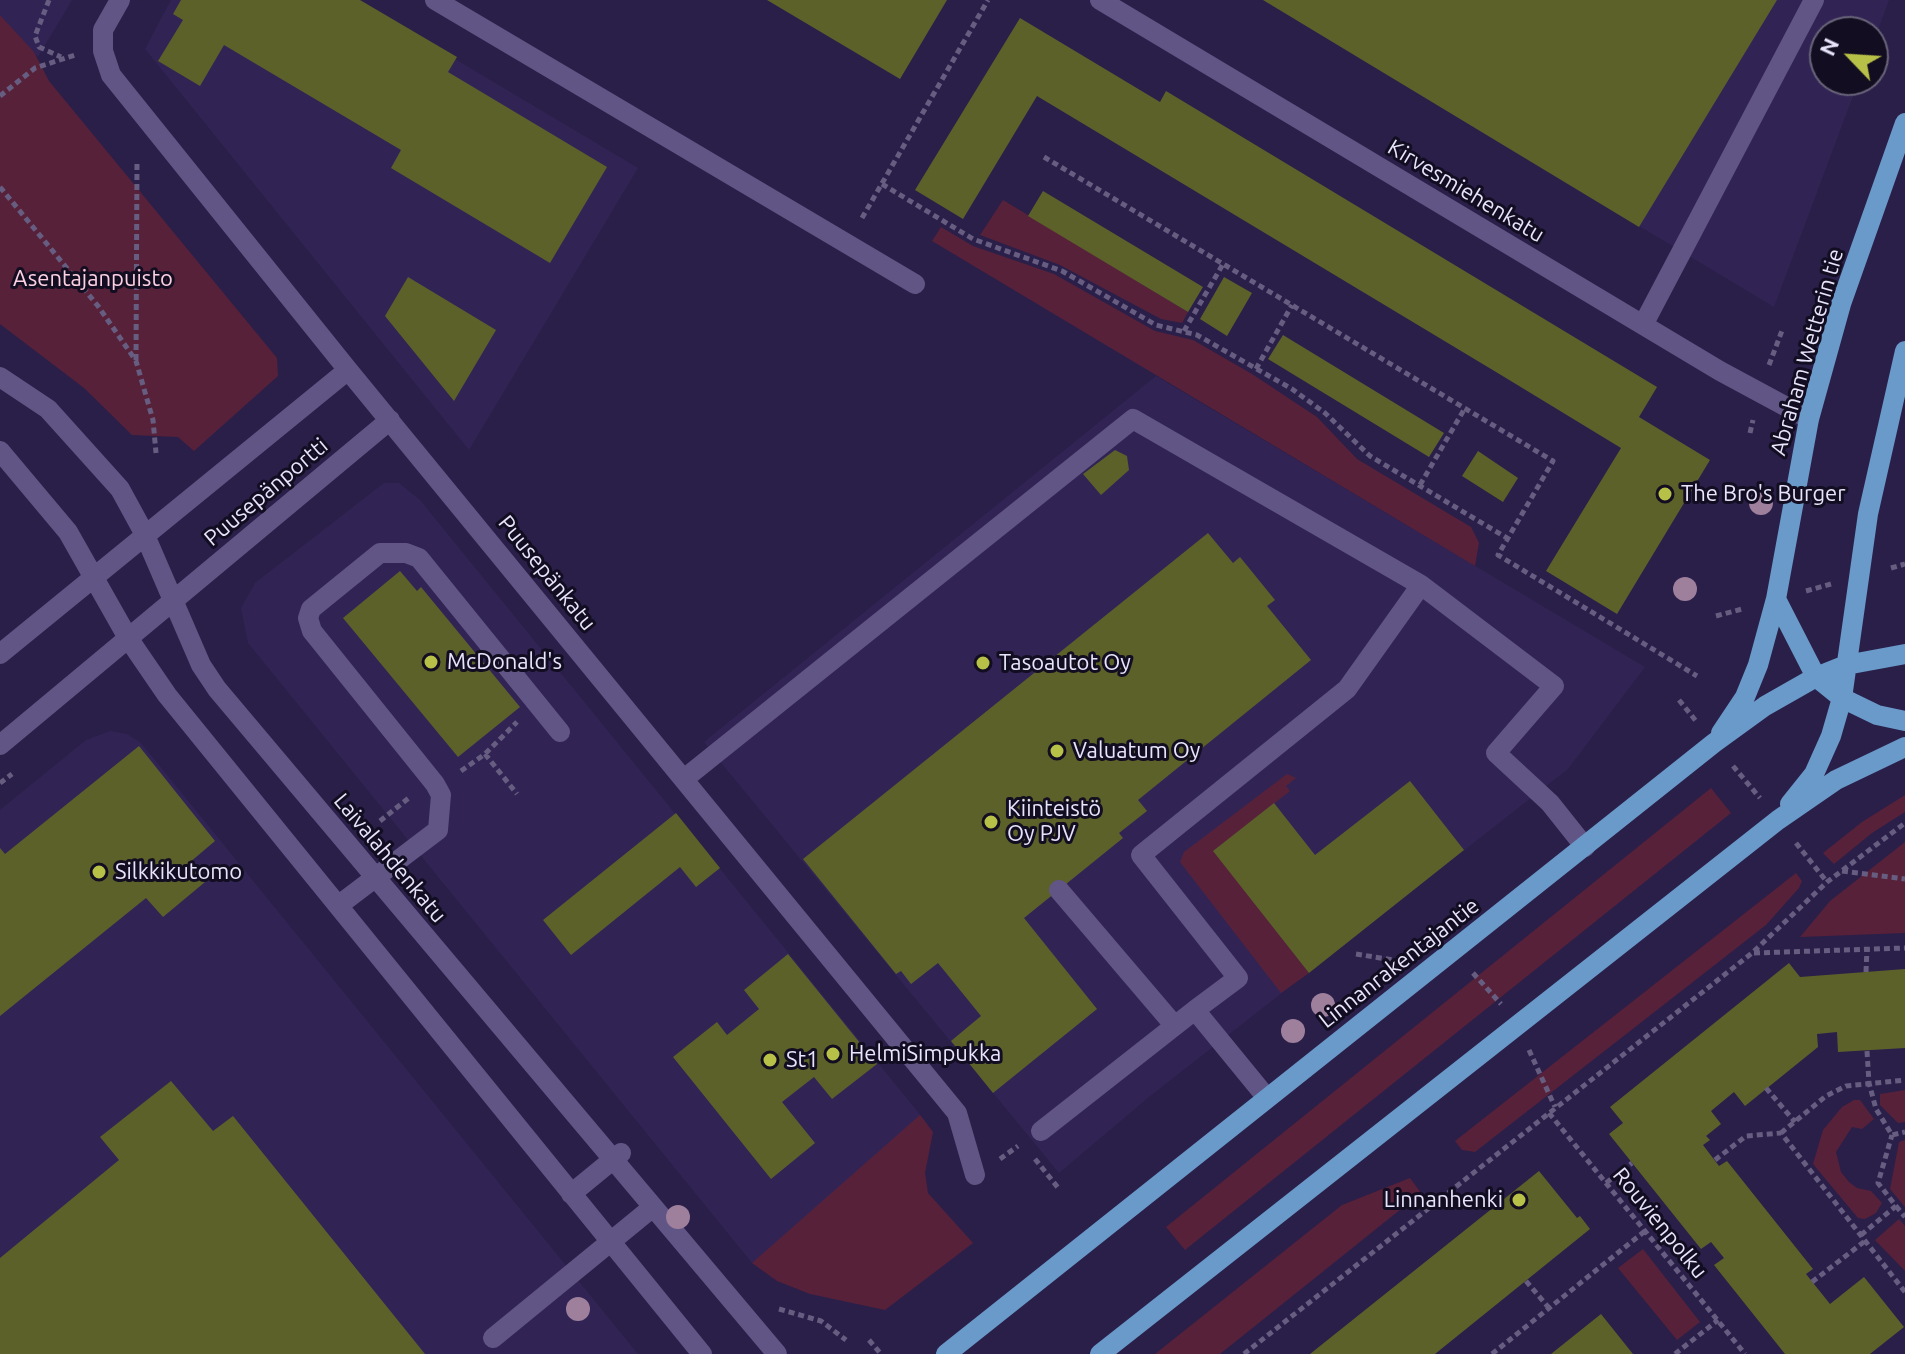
<!DOCTYPE html>
<html>
<head>
<meta charset="utf-8">
<style>
  body { margin:0 }
  #map { position:relative; width:1905px; height:1354px; overflow:hidden; background:#2a1f49; font-family:Ubuntu,sans-serif }
  canvas { display:block }
  .north { position:absolute; left:1809px; top:16px; width:80px; height:80px; box-sizing:border-box; background:#120d20; border:2px solid #686378; border-radius:50%; rotate:295deg; font-size:22px; font-weight:700; line-height:32px; text-align:center; color:#e8e4fb }
  .north::after { content:''; display:block; margin:auto; width:28px; height:36px; background:#b8c147; clip-path:polygon(50% 0,100% 100%,50% 72%,0 100%) }
</style>
</head>
<body>
<div id="map">
<canvas width="1905" height="1354"></canvas>
<div class="north">N</div>
</div>
<script>
const g = document.querySelector('canvas').getContext('2d');
g.lineJoin = 'round';
function paint(path, color) {
  g.fillStyle = color;
  g.fill(path, 'evenodd');
}
function poly(rows) {
  const path = new Path2D();
  for (const r of rows) {
    path.moveTo(r[0], r[1]);
    for (let i = 2; i < r.length; i += 2) path.lineTo(r[i], r[i + 1]);
  }
  return path;
}
function stroke(path, color, width, dash) {
  g.strokeStyle = color;
  g.lineWidth = width;
  g.lineCap = dash ? 'butt' : 'round';
  g.setLineDash(dash || []);
  g.stroke(path);
}
function drawText(font, color, halo, rows, align = 'center') {
  g.font = font + ' Ubuntu,sans-serif';
  g.lineWidth = 6;
  g.setLineDash([]);
  g.textBaseline = 'middle';
  g.strokeStyle = halo;
  g.fillStyle = color;
  for (const [text, x, y, turn = 0] of rows) {
    g.save();
    g.translate(x, y);
    g.rotate((+turn || 0) * Math.PI / 180);
    g.textAlign = isNaN(turn) ? turn : align;
    if (halo) g.strokeText(text, 0, 0);
    g.fillText(text, 0, 0);
    g.restore();
  }
}
const built = poly([
  [0,0,72,0,38,57,0,15],
  [171,0,356,0,638,168,469,450,145,49],
  [1263,0,1889,0,1873,43,1873,32,1825,32,1825,80,1859,80,1774,307],
  [1156,376,1645,667,1568,769,1149,1097,1059,1173,704,742],
  [384,483,399,483,420,500,926,1122,752,1263,248,643,241,608,255,583],
  [110,731,127,734,141,743,638,1354,0,1354,0,810,86,740]
]);
const green = poly([
  [0,15,34,52,49,81,277,358,278,376,194,451,178,437,132,435,84,388,0,324],
  [1003,200,1188,312,1182,323,1161,319,1060,265,980,235],
  [941,227,973,246,1054,274,1155,331,1193,340,1252,374,1317,417,1357,459,1471,527,1479,543,1475,566,932,241],
  [1287,774,1296,778,1286,786,1290,791,1214,851,1309,973,1281,993,1180,862,1184,852],
  [1711,788,1731,813,1185,1250,1166,1227],
  [1905,795,1905,812,1872,833,1834,864,1823,853,1862,822],
  [1905,842,1905,933,1800,937,1830,901],
  [1796,873,1802,881,1799,888,1766,925,1475,1152,1462,1150,1455,1141],
  [1905,1090,1905,1122,1898,1123,1880,1105,1880,1094],
  [1854,1100,1860,1100,1874,1119,1862,1129,1852,1127,1836,1152,1841,1172,1849,1182,1857,1188,1871,1191,1882,1203,1876,1213,1865,1219,1858,1218,1813,1164,1823,1130,1842,1107],
  [920,1115,933,1132,925,1173,928,1193,973,1243,885,1310,810,1294,777,1281,752,1263],
  [1905,1140,1905,1207,1890,1189,1899,1142],
  [1410,1178,1421,1193,1220,1354,1155,1354,1342,1205],
  [1899,1219,1905,1226,1905,1271,1875,1240],
  [1643,1249,1700,1322,1677,1340,1618,1268]
]);
const building = poly([
  [181,0,360,0,457,57,448,72,607,167,550,263,391,168,401,150,224,45,200,86,158,61,183,20,173,14],
  [767,0,947,0,900,79],
  [1263,0,1777,0,1639,227],
  [1020,18,1160,102,1166,91,1657,387,1639,417,1710,460,1617,614,1546,571,1621,448,1501,375,1037,96,963,219,915,190],
  [1043,191,1203,287,1188,312,1028,216],
  [408,277,496,330,454,401,385,316],
  [1224,277,1252,293,1227,336,1200,319],
  [1283,335,1444,433,1429,457,1268,359],
  [1115,450,1127,456,1129,470,1101,495,1083,474],
  [1478,451,1518,478,1503,502,1462,476],
  [1208,533,1233,563,1240,557,1275,600,1267,606,1311,660,1138,800,1147,811,1119,833,1123,838,1024,918,1097,1009,993,1093,951,1041,981,1016,938,963,911,984,901,971,896,974,803,859],
  [400,571,417,591,421,587,520,707,458,757,343,618],
  [139,746,215,841,189,863,205,882,163,917,146,898,0,1016,0,848,5,854],
  [1410,781,1464,850,1309,973,1213,851,1274,803,1315,855],
  [676,813,720,868,696,887,680,867,571,955,543,920],
  [788,954,877,1064,832,1099,814,1077,782,1102,815,1143,771,1179,673,1057,717,1022,727,1035,759,1009,744,990],
  [1789,963,1800,977,1905,969,1905,1048,1838,1052,1837,1032,1817,1034,1818,1047,1745,1106,1734,1092,1711,1111,1721,1124,1706,1136,1710,1140,1703,1145,1719,1166,1727,1161,1813,1269,1806,1274,1830,1304,1864,1277,1904,1327,1870,1354,1785,1354,1714,1265,1724,1258,1711,1242,1701,1249,1609,1134,1623,1123,1610,1107],
  [171,1081,213,1131,233,1116,425,1354,0,1354,0,1258,119,1160,100,1137],
  [1539,1171,1577,1218,1580,1216,1590,1229,1435,1354,1310,1354],
  [1601,1314,1633,1354,1551,1354]
]);
const path = poly([
  [49,0,35,36,39,47,61,57],
  [0,96,35,68,75,55],
  [1044,157,1553,461,1498,555,1697,676],
  [882,184,973,239,1062,271,1156,325,1197,335,1292,389,1325,413,1370,456,1507,538],
  [0,187,98,306,136,361,153,420,156,453],
  [862,218,988,0],
  [1184,331,1223,264],
  [136,360,137,160],
  [1769,365,1783,328],
  [1256,369,1292,305],
  [1750,433,1753,420],
  [1420,485,1465,408],
  [1891,568,1905,564],
  [1806,591,1831,584],
  [1716,616,1742,609],
  [1679,700,1696,721],
  [485,754,517,794],
  [1733,766,1760,798],
  [461,771,485,754,517,722],
  [0,783,12,774],
  [380,821,410,797],
  [1796,843,1827,882],
  [1842,871,1905,879],
  [1754,953,1905,948],
  [1356,954,1393,960],
  [1866,972,1867,948],
  [1473,973,1501,1004],
  [1529,1050,1555,1107],
  [1867,1051,1869,1083,1876,1109,1892,1135,1905,1132],
  [1766,1088,1795,1122],
  [1549,1113,1745,1354],
  [1781,1133,1826,1096,1846,1086,1905,1080],
  [1000,1159,1018,1146],
  [1035,1159,1059,1189],
  [1715,1160,1746,1136,1781,1133,1905,1292],
  [1606,1183,1632,1163],
  [1896,1206,1905,1217],
  [1861,1235,1896,1206,1878,1183,1892,1135],
  [1526,1281,1549,1308],
  [1812,1282,1865,1241],
  [779,1309,821,1321,846,1340],
  [869,1340,881,1354],
  [1244,1354,1752,953,1827,882,1905,823],
  [1492,1354,1645,1231],
  [1675,1354,1718,1320]
]);
const minor = poly([
  [120,0,103,30,103,51,111,75,348,370,957,1113,975,1175],
  [435,0,915,284],
  [1100,0,1720,371,1809,419],
  [1643,325,1814,0],
  [0,377,48,409,120,489,144,533,201,665,217,689,777,1354],
  [0,451,68,532,128,638,167,695,702,1354],
  [0,654,348,370],
  [0,745,390,420],
  [684,779,1133,419,1421,585],
  [1059,890,1174,1025],
  [339,905,438,830,441,795,435,784,312,631,308,618,311,609,380,553,406,553,419,558,560,732],
  [1267,1098,1195,1010,1238,978,1141,855,1347,689,1421,585,1554,686,1496,753,1550,803,1585,847],
  [1041,1131,1195,1010],
  [571,1194,621,1153],
  [493,1338,653,1207]
]);
const major = poly([
  [1776,599,1816,677,1842,698,1877,715,1905,721],
  [1721,733,1745,697,1758,665,1776,599,1809,419,1841,304,1905,123],
  [1790,804,1814,774,1831,736,1842,698,1868,514,1905,351],
  [946,1354,1714,743,1765,706,1816,677,1846,665,1905,654],
  [1100,1354,1778,820,1836,780,1905,747]
]);
const trees = [
  [1761,503],
  [1685,589],
  [1323,1005],
  [1293,1031],
  [678,1217],
  [578,1309]
];
const markers = [
  [1665,494,8,"#b8c147"],
  [431,662,8,"#b8c147"],
  [983,663,8,"#b8c147"],
  [1057,751,8,"#b8c147"],
  [991,822,8,"#b8c147"],
  [99,872,8,"#b8c147"],
  [833,1054,8,"#b8c147"],
  [770,1060,8,"#b8c147"],
  [1519,1200,8,"#b8c147"]
];
const streetNames = [
  ["Kirvesmiehenkatu",1466,191,31],
  ["Abraham Wetterin tie",1807,352,-74],
  ["Puusepänportti",266,492,-40],
  ["Puusepänkatu",547,573,51],
  ["Laivalahdenkatu",390,858,50],
  ["Linnanrakentajantie",1399,963,-38],
  ["Rouvienpolku",1660,1223,51]
];
const parkNames = [
  ["Asentajanpuisto",93,279]
];
const poiNames = [
  ["The Bro's Burger",1681,494],
  ["McDonald's",447,662],
  ["Tasoautot Oy",999,663],
  ["Valuatum Oy",1073,751],
  ["Kiinteistö",1007,809],
  ["Oy PJV",1007,834],
  ["Silkkikutomo",115,872],
  ["HelmiSimpukka",849,1054],
  ["St1",786,1060],
  ["Linnanhenki",1503,1200,"right"]
];
paint(built, '#312455');
paint(green, '#57213a');
paint(building, '#5c612a');
stroke(path, '#665d81', 5, [6, 4]);
stroke(minor, '#605585', 20);
stroke(major, '#699ac9', 20);
g.fillStyle = '#9e809d';
for (const [x, y] of trees) {
  g.beginPath();
  g.arc(x, y, 12, 0, 2 * Math.PI);
  g.fill();
}
for (const [x, y, r, color] of markers) {
  const dot = new Path2D();
  dot.arc(x, y, r, 0, 2 * Math.PI);
  g.fillStyle = color;
  g.fill(dot);
  stroke(dot, '#120d20', 3);
}
drawText('22px', '#e8e4fb', '#120d20', streetNames);
drawText('22px', '#fdd0e1', '#120d20', parkNames);
drawText('22px', '#e8e4fb', '#120d20', poiNames, 'left');
</script>
</body>
</html>
